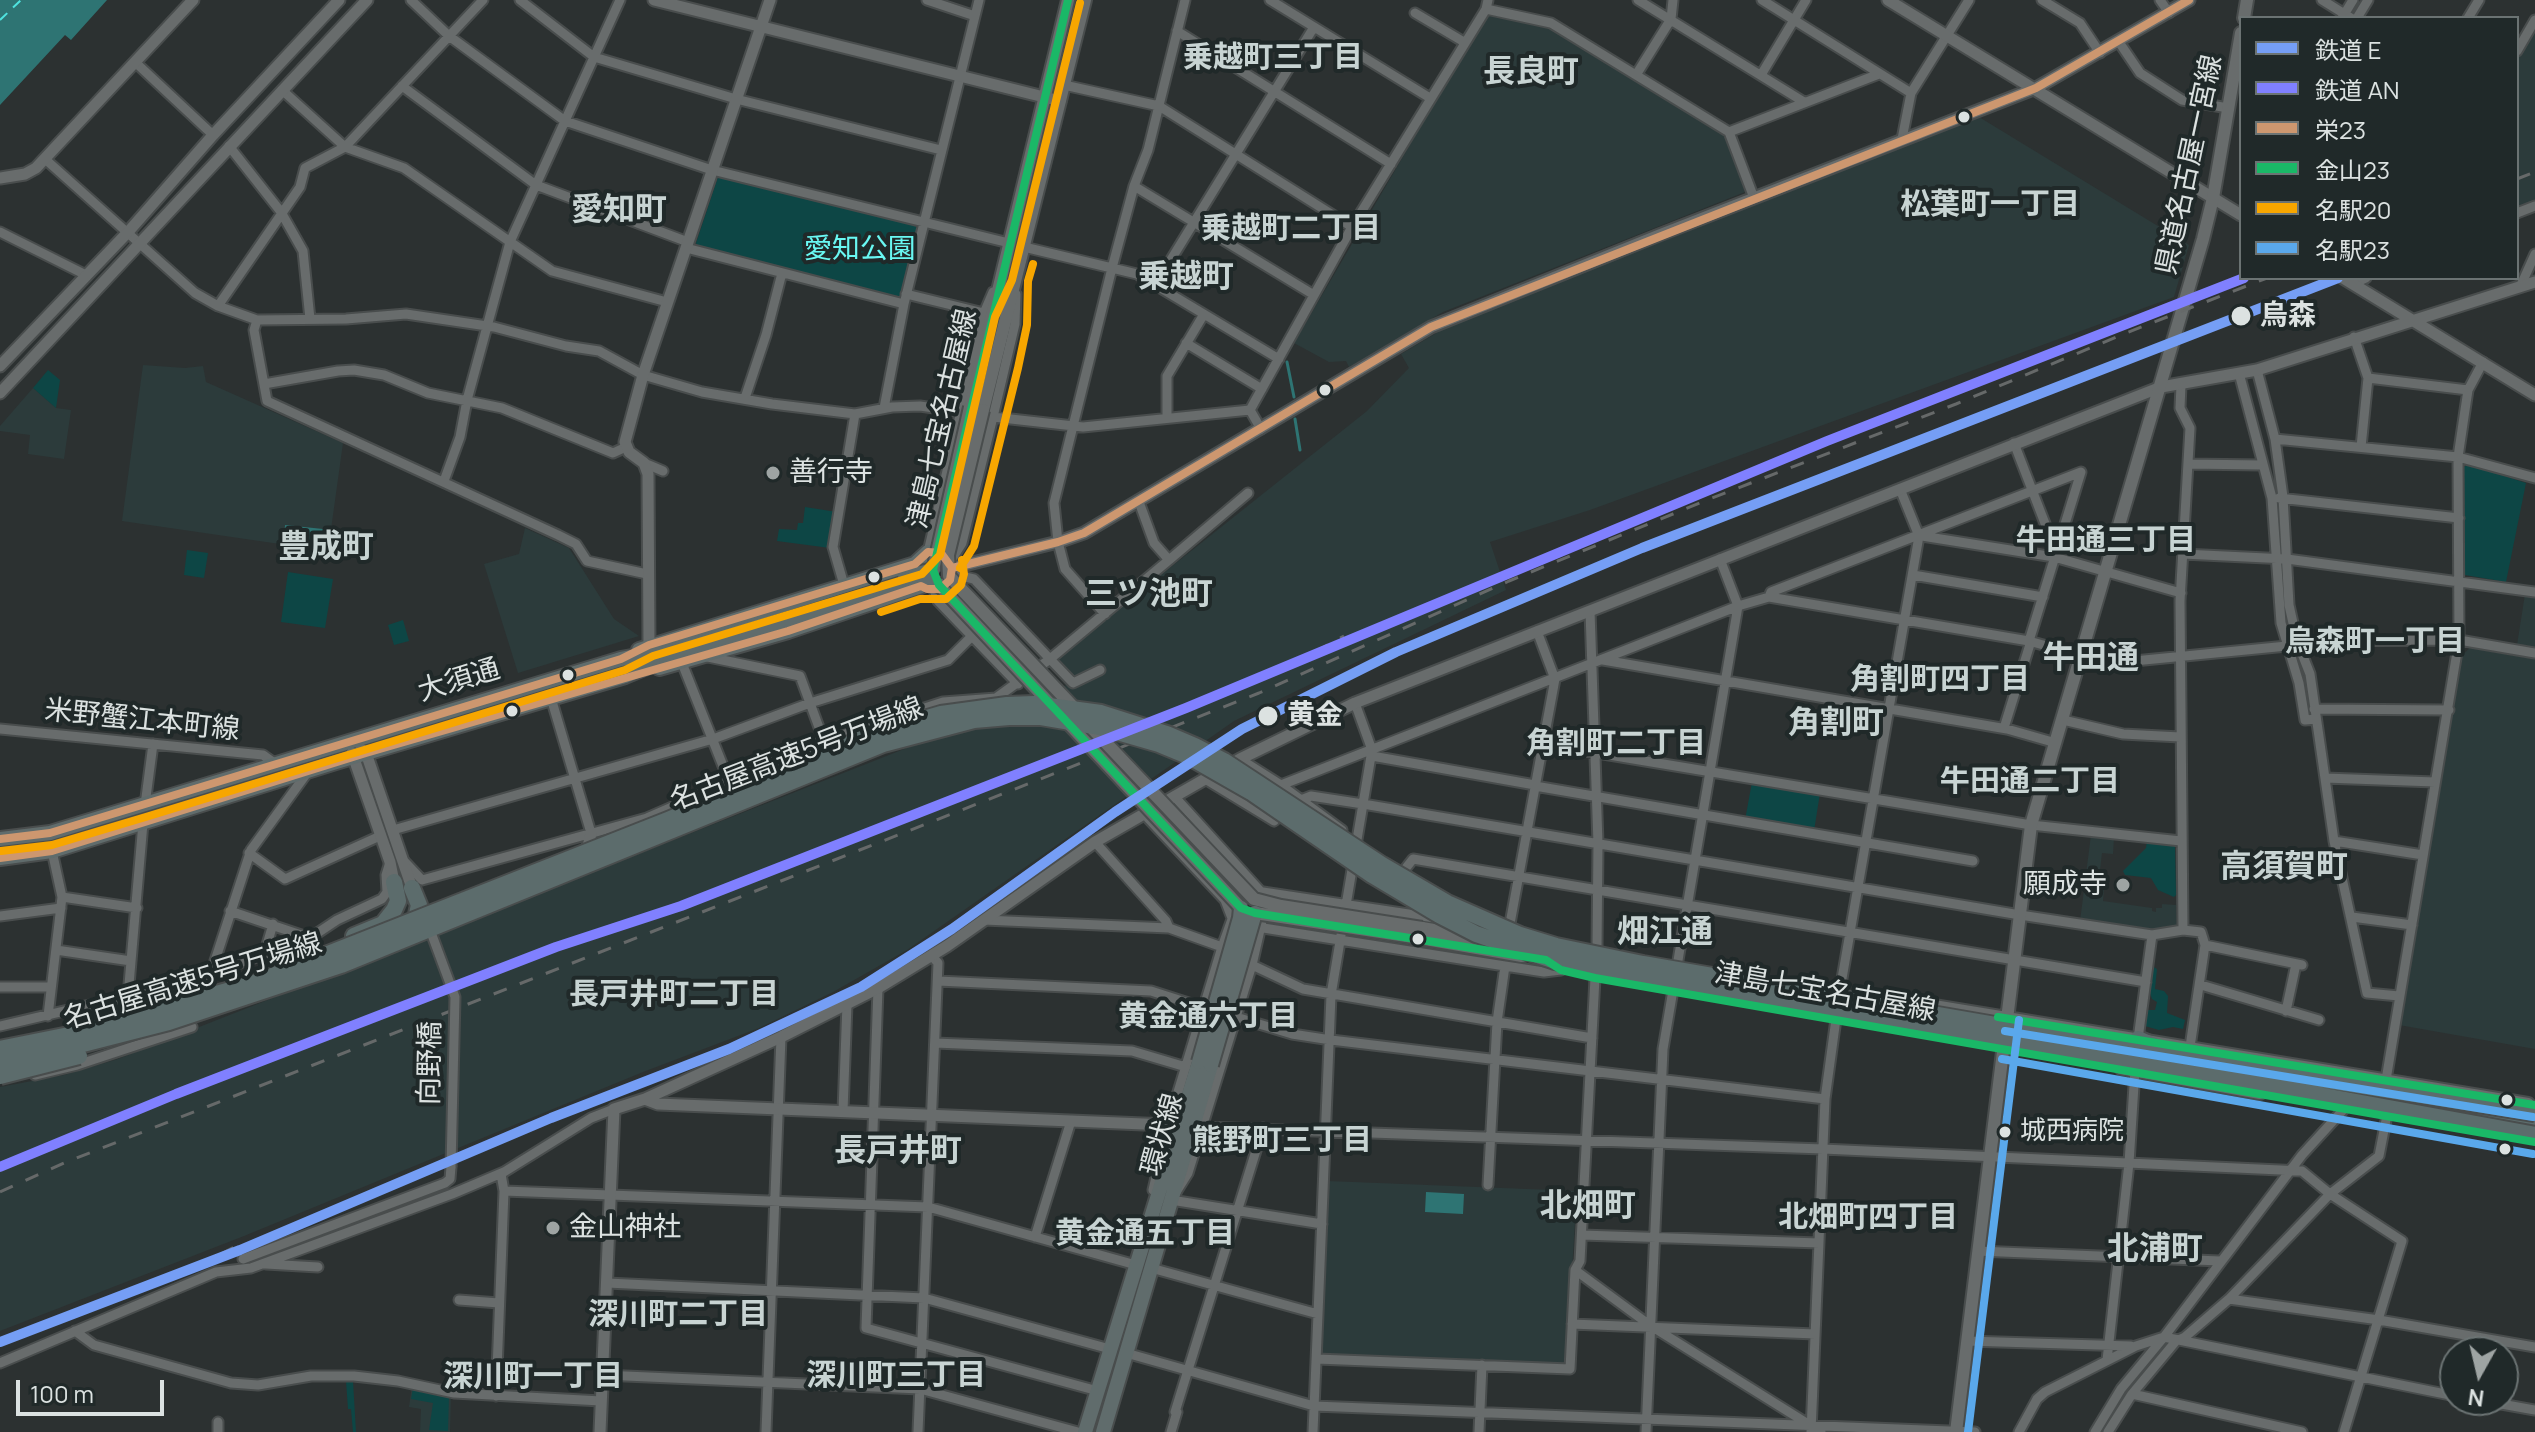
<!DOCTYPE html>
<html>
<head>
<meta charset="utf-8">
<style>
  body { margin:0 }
  #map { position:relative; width:2535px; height:1432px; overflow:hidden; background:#2c3131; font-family:Manrope,"Noto Sans JP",sans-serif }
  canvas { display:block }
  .legend { position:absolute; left:2239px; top:16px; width:280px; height:264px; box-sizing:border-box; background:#202929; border:2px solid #6b7373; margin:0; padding:10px 14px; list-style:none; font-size:24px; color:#dce2e1 }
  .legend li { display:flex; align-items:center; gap:16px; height:40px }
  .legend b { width:40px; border:2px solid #6b7373 }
  .north { position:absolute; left:2439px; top:1336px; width:80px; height:80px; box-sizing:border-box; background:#202929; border:2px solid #6b7373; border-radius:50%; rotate:188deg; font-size:22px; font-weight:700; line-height:32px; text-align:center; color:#dce2e1 }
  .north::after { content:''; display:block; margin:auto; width:28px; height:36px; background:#9ea4a3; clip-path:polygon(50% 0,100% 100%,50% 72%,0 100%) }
  .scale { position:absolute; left:16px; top:1380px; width:148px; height:36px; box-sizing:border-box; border:4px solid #dce2e1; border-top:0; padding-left:10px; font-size:24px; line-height:28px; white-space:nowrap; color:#dce2e1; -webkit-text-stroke:6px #202929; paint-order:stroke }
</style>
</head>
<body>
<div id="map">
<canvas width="2535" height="1432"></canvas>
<ul class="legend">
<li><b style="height:10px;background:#759ef5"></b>鉄道 E</li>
<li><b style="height:10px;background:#8080ff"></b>鉄道 AN</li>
<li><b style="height:10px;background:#cd976f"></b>栄23</li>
<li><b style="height:10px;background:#1ab867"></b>金山23</li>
<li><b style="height:10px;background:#f7a600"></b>名駅20</li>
<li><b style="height:10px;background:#5aa8eb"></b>名駅23</li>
</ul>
<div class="north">N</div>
<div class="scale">100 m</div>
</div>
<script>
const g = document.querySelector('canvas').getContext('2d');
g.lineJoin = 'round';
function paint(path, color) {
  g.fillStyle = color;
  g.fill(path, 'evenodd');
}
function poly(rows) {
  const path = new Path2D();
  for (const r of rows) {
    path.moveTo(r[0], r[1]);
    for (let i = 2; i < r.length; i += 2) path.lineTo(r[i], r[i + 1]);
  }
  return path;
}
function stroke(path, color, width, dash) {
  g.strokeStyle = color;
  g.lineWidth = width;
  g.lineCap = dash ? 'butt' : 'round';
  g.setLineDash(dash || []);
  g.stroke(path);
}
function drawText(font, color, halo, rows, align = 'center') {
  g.font = font + ' Manrope,"Noto Sans JP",sans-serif';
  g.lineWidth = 8;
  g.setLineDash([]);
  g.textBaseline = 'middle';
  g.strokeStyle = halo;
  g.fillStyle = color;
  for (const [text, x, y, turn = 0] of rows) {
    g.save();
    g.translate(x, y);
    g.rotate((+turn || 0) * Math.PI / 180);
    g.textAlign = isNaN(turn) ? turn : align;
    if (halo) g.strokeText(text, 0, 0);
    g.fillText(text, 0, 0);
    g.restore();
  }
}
const built = poly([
  [1487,13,1547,24,1721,130,1727,137,1745,192,1443,312,1349,367,1346,361,1329,362,1294,343],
  [2535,29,2535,201,2517,208,2517,57],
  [1979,117,2189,245,2174,297,1590,510,1490,542,1506,590,1234,721,907,950,833,992,759,1028,643,1072,244,1236,0,1331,0,1087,64,1075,118,1059,1102,671,1074,680,1054,660,1367,411,1409,368,1401,354,1450,325],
  [143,365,185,368,203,366,206,382,343,443,328,551,122,521],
  [33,388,56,408,71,410,64,459,28,454,30,435,0,431,0,426],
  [525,528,569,548,614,619,639,636,518,673,484,564,519,554],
  [2525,594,2535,595,2535,648,2517,645],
  [2470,648,2535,659,2535,1049,2399,1025,2462,655],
  [2091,835,2114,837,2113,854,2102,853,2100,870,2097,870,2095,888,2104,889,2103,901,2152,908,2152,911,2156,912,2156,908,2162,908,2162,904,2176,905,2177,927,2165,931,2148,930,2080,921],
  [1328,1181,1577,1191,1566,1365,1322,1354],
  [412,1385,451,1393,450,1432,420,1432,421,1409,409,1407]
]);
const green = poly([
  [718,177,914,225,917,228,901,297,698,247,696,243],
  [48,370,60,380,56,408,33,388],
  [2468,464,2526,483,2506,582,2465,575,2464,467],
  [805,507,837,512,830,548,777,541,779,529,797,530,798,523,803,523],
  [187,550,208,553,204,578,184,575],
  [288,572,333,579,325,628,281,622],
  [403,620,409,641,394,645,388,625],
  [1752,782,1820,793,1814,831,1745,820],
  [2147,841,2175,844,2176,895,2174,897,2158,890,2151,878,2125,875,2123,871,2146,848],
  [2152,966,2157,969,2155,989,2164,991,2168,996,2167,1013,2185,1020,2183,1029,2173,1027,2159,1030,2145,1026,2146,1010,2155,1010,2157,1002,2152,999,2149,990],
  [346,1381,353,1381,356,1432,353,1432,351,1409,348,1409],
  [413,1388,449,1395,448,1431,429,1430,433,1403,411,1399]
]);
const water = poly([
  [0,0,107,0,71,40,65,35,0,105],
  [285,525,323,529,321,543,284,540],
  [1426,1192,1464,1194,1463,1214,1425,1212]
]);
const stream = poly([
  [1287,362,1294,397],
  [1295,419,1300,450]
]);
const ferry = poly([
  [0,20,21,0]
]);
const minor = poly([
  [411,0,449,36,565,121,712,170,1009,243],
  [520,0,594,57,736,99,941,150],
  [927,0,975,16],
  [1270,0,1430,98],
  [1638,0,1804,102],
  [1762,0,1911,93],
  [2042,0,2080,23,2100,53],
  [2160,0,2169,13],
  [2322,0,2351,18],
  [1486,9,1551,23,1729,132,1754,198],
  [1415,13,1464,42],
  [2342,18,2353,0],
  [2357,18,2368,0],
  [2468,18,2479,0],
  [1177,31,1391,164],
  [2119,42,2140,73,2182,100,2228,108],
  [2517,51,2535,20],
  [135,62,213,135],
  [1636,75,1671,19,1673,0],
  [1761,75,1806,0],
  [1064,85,1159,106,1352,227],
  [402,86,536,185,688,242],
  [282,90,345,147,404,168,552,271,667,302],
  [1729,132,1879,74],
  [1902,139,1911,93,1969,0],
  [229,146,281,212,303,251,310,319],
  [45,159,195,293,218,306,257,320,346,319,406,314,494,327,566,346,599,351,643,375,702,392,772,404,855,414,892,407,920,406,961,412],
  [1134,186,1314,295],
  [2517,213,2535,206],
  [0,232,86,275],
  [1024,247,1137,274,1279,359],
  [686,248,904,304],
  [1156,284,1314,27],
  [2353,284,2366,278],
  [2521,285,2535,254],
  [906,294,984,313],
  [218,306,300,187,305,168,345,147,483,0],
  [257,320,254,330,267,401,558,535,576,544,587,561,647,574],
  [2354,337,2368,378,2361,447],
  [1186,343,1262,389],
  [2257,370,2275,439,2283,497,2289,605,2297,641,2310,674,2334,841,2367,993,2399,996],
  [2239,373,2272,498,2281,623,2299,683,2305,720,2316,719],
  [2368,378,2468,390],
  [264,384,338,371,354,370,384,375,428,393,502,408,613,453,626,447],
  [2181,385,2180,408,2190,428,2180,601,2183,930],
  [745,398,766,335,782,273],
  [884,408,904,304,979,0],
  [993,417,1083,427,1250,410],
  [1167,418,1167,376,1204,314],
  [1261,429,1250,410,1352,227,1486,9,1488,0],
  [2275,439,2458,457,2535,478],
  [2014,443,2056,552],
  [644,463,663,471],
  [2188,464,2262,465],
  [444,481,460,437,467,400,510,242,620,0],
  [2279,498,2459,518],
  [1139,502,1154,543,1169,560,1248,493],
  [1922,536,2054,557,2181,593],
  [928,552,984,313,993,292],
  [2183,554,2287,559,2535,592],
  [950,562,962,543,993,417,1015,324,1016,294],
  [1913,575,2043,597],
  [844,585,833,547,855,414],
  [934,590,938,601,1018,684],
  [1769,597,1771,592,2081,472,2029,641],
  [1590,611,1598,843,1597,948],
  [1105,614,1065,569,1058,542,1054,503,1112,268,1134,186,1148,150,1185,0],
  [1537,631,1555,679,1543,744,2031,825,2181,841],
  [2085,645,2134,661,2287,646,2297,641,2459,640,2535,653],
  [703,656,800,676,824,741],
  [1603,660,2007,729,2056,743],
  [682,663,729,781],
  [1100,670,1073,683,1050,659,1169,560],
  [551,698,591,833],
  [2314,709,2449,710],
  [2063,720,2123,734,2180,737],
  [2004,728,2031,641],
  [0,729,263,755,277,765],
  [1372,756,1535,785],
  [1240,759,1281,785,1342,830],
  [2325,778,2435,782],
  [1205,779,1274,821,1284,811],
  [1281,785,1738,606,1769,597,2029,641,2082,656],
  [1535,786,1973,861],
  [1174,796,1263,894],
  [1301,800,1311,796,1363,804,2020,915,2152,935,2183,930,2201,932,2205,945,2190,1047],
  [145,805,153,744],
  [1144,814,1225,900,1232,918],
  [393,830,713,739,810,703,948,660,972,636],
  [2334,841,2423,855],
  [1095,842,1166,921,1169,928],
  [249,853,285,879,380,836],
  [405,862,422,880,647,818,824,741,943,702,996,698,1050,659,974,579,952,574],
  [1402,873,1413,859,2146,982],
  [62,897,137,908],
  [1265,908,1252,965,1188,1173,1171,1200,1322,1224],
  [230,911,310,938],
  [0,916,61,908],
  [2352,917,2412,925],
  [984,920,1169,928,1222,947],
  [1257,927,1505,966,1544,972,1561,970],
  [1509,929,1543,744],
  [2205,945,2302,965],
  [56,950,131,961],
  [264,955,273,924],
  [1252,965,1303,989,1592,1038],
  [211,973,251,850,307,773],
  [938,981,1151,991,1204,1008],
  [2201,985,2319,1020],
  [0,987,51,987],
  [878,988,866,1328,1098,1391],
  [1840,990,1919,536,1900,489],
  [128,996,143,823],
  [101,1003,107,1015,120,1018],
  [2286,1011,2296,964],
  [48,1016,62,897,52,851],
  [1236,1017,1292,1034,1331,1040,1825,1099],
  [0,1026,128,996,211,973,310,938,337,920,382,899,387,892,386,875,390,862],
  [2138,1039,2152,935],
  [935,1043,1132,1051,1186,1067],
  [35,1075,77,1065,192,1027],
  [2386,1080,2459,640,2458,457,2468,390,2483,362],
  [843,1111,847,1004],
  [1202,1127,1823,1149,2302,1171,2330,1194,2402,1241,2344,1432],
  [1488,1185,1497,1022,1505,966],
  [1153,1190,1168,1125,1222,947,1236,908,1243,900,1252,894,1263,892,1435,918],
  [504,1191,928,1207,1136,1265],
  [1582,1235,1819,1243],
  [1035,1237,1071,1121],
  [1978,1251,2220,1261],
  [243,1259,445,1183,450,1179,451,1167],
  [266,1264,318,1267],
  [1151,1268,1318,1314,1331,995,1372,750,1355,703],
  [1575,1270,1651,1326,1821,1432],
  [607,1283,924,1298,1110,1349],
  [2229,1299,2379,1320,2535,1347],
  [459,1300,499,1303],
  [1572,1324,1815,1334],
  [75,1331,94,1345,231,1383,258,1385,311,1376,354,1376,398,1381,454,1393,601,1401],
  [1967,1341,2131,1346],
  [1126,1353,1314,1406,1975,1432],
  [1317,1359,1570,1369,1575,1270,1580,1261,1595,978],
  [2107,1360,2129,1163,2135,1070],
  [0,1363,216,1272,251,1268,452,1194,504,1172,591,1118,614,1109],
  [603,1375,920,1389,1078,1432],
  [2132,1394,2302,1432],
  [496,1396,504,1191,501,1174],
  [2479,1400,2535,1410],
  [1175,1412,1263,1128],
  [218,1432,218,1422],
  [766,1432,781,1037],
  [918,1432,938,963,932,956],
  [1171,1432,1177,1412],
  [1313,1432,1318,1314],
  [1479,1432,1482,1365],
  [1646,1432,1663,1049,1738,606,1720,559],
  [1811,1432,1825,1099,1836,1019],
  [2019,1432,2037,1399,2045,1392,2136,1346,2164,1337,2455,1396],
  [2095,1432,2121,1389,2164,1337,2302,1155,2345,1108],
  [2108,1432,2132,1394,2176,1341,2185,1337,2229,1299,2330,1194,2379,1156,2387,1115]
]);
const tertiary = poly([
  [654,0,1060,101],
  [1888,0,2241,215],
  [0,178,25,174,36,168,193,0],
  [2343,278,2535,395],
  [0,366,129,231,213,135,339,0],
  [0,393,367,0],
  [952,568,1058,542,1084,533,1431,327,1659,235,2036,88,2189,0],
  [649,645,648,474,644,463,629,452,625,442,643,375,770,0],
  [361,749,366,753,412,888],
  [352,753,390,862,394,882],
  [586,856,591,833],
  [645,1099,658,1104,1168,1125],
  [600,1432,614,1109,645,1099,781,1037,878,988,947,946,1095,842,1240,759,1355,703,2161,387,2257,370,2535,282]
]);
const secondary = poly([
  [2244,18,2247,0],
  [970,407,1068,0],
  [983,410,1085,0],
  [1422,928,1475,937],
  [1420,938,1522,956],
  [1867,995,2528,1104],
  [2121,1068,2260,1093],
  [1956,1432,2031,825,2203,239,2213,198,2241,33]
]);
const primary = poly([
  [639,650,915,564,928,552,941,553,947,557],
  [659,668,788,631,921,586],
  [0,839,50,833,621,659,664,651],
  [0,858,52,851,336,762,625,676,666,659],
  [1085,1432,1199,1062],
  [1103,1432,1211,1065]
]);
const motorway = poly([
  [412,888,419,905,414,928],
  [354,936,383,924,394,910,398,901,394,882],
  [2138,1039,2166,1051],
  [2392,1098,2535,1123]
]);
const rail = poly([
  [2517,179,2535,172],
  [1291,665,1344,636],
  [0,1192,64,1163,1259,693,1509,581,1712,498,1956,404,2126,333,2267,278],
  [196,1267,240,1244]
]);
const minorBridge = poly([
  [429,927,455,997,451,1167]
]);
const secondaryBridge = poly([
  [983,410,948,555,949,576,1077,711],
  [933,570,970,407],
  [939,585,1241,908],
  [1089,725,1254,899,1281,906,1422,928],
  [1255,913,1420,938]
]);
const primaryBridge = poly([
  [905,577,933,570],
  [666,659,905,583,923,581,939,585],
  [1199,1062,1240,918,1241,908],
  [1211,1065,1255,913]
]);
const motorwayBridge = poly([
  [0,1049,74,1034,252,984,668,820,876,733,941,714,1007,705,1034,704,1101,713,1167,734,1195,746,1224,761,1382,865,1447,903,1520,935,1556,946,1643,964,2180,1057,2535,1113],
  [0,1062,79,1045,169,1022,341,965,883,744,974,720,1009,717,1041,717,1100,727,1159,744,1188,756,1251,792,1372,875,1439,915,1476,934,1555,961,1641,979,2181,1070,2535,1135],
  [0,1076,79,1056]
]);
const bus1 = poly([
  [952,568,1058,542,1084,533,1431,327,2036,88,2189,0],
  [0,839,50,833,621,659,649,645,915,564,928,552,941,553,952,568,950,580,940,589,927,589,921,586,788,631,366,753,52,851,0,858]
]);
const bus2 = poly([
  [1068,0,933,570,939,585,1241,908,1255,913,1546,960,1561,970,1595,978,2535,1142],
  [1998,1017,2535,1105]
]);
const bus3 = poly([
  [960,568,974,546,1018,368,1027,325,1028,281,1033,264],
  [881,612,920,599,946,599,961,585,964,574,962,560],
  [1,851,52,845,149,816,625,670,653,656,922,574,940,555,995,317,1012,280,1080,3]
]);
const bus4 = poly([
  [2005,1031,2533,1117],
  [2002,1059,2533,1154],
  [1968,1432,2019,1020]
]);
const rail1 = poly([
  [0,1342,240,1250,551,1118,729,1049,861,987,952,929,1115,812,1242,729,1396,652,1642,548,2338,278]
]);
const rail2 = poly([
  [0,1167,176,1094,556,947,681,906,1186,708,1827,441,2244,278]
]);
const markers = [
  [1964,117,7,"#dce2e1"],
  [2241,316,11,"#dce2e1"],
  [1325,390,7,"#dce2e1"],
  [773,473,8,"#9ea4a3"],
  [874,577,7,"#dce2e1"],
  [568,675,7,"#dce2e1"],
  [512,711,7,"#dce2e1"],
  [1268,716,11,"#dce2e1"],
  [2123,885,8,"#9ea4a3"],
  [1418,939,7,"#dce2e1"],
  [2507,1100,7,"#dce2e1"],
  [2005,1132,7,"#dce2e1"],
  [2505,1149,7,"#dce2e1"],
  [553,1228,8,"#9ea4a3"]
];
const busNames = [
  ["城西病院",2020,1132]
];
const streetNames = [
  ["県道名古屋一宮線",2190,165,-78],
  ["津島七宝名古屋線",943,419,-77],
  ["大須通",459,681,-17],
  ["米野蟹江本町線",142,721,6],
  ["名古屋高速5号万場線",797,755,-21],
  ["名古屋高速5号万場線",193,982,-17],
  ["津島七宝名古屋線",1825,993,10],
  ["向野橋",431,1063,-89],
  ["環状線",1163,1135,-74]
];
const parkNames = [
  ["愛知公園",860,250]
];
const stopNames = [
  ["烏森",2260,316],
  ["黄金",1287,716]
];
const poiNames = [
  ["善行寺",789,473],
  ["願成寺",2107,885,"right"],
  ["金山神社",569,1228]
];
const neighbourhoodNames = [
  ["乗越町三丁目",1273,59],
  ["松葉町一丁目",1990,206],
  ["乗越町二丁目",1291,230],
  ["牛田通三丁目",2106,542],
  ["烏森町一丁目",2375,643],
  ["角割町四丁目",1940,681],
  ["角割町二丁目",1616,745],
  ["牛田通二丁目",2030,783],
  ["長戸井町二丁目",674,996],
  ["黄金通六丁目",1208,1018],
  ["熊野町三丁目",1282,1142],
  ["北畑町四丁目",1868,1219],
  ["黄金通五丁目",1145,1235],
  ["深川町二丁目",678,1316],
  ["深川町三丁目",896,1377],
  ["深川町一丁目",533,1378]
];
const quarterNames = [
  ["長良町",1531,73],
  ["愛知町",619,211],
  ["乗越町",1186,278],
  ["豊成町",326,548],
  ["三ツ池町",1149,595],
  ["牛田通",2091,659],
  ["角割町",1836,724],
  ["高須賀町",2284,868],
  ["畑江通",1665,933],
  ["長戸井町",898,1152],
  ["北畑町",1588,1207],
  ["北浦町",2155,1250]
];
paint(built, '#2c3b3b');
paint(green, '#0d4645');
paint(water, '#2e7473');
stroke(stream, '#2e7473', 3);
stroke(ferry, '#4fe2de', 2, [10, 8]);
stroke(minor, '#494d4d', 13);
stroke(tertiary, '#494d4d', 15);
stroke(secondary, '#494d4d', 16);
stroke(primary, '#494d4d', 18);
stroke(motorway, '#494d4d', 20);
stroke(minor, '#686c6c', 9);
stroke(tertiary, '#686c6c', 11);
stroke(secondary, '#686c6c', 12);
stroke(primary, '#606c6c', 14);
stroke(motorway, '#5c6c6c', 16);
stroke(rail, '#666969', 3, [14, 14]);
stroke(minorBridge, '#494d4d', 13, []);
stroke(secondaryBridge, '#494d4d', 16, []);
stroke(primaryBridge, '#494d4d', 18, []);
stroke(motorwayBridge, '#494d4d', 20, []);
stroke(minorBridge, '#686c6c', 9);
stroke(secondaryBridge, '#686c6c', 12);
stroke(primaryBridge, '#606c6c', 14);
stroke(motorwayBridge, '#5c6c6c', 16);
stroke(bus1, '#cd976f', 8);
stroke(bus2, '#1ab867', 8);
stroke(bus3, '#f7a600', 8);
stroke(bus4, '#5aa8eb', 8);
stroke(rail1, '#759ef5', 10);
stroke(rail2, '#8080ff', 10);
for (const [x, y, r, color] of markers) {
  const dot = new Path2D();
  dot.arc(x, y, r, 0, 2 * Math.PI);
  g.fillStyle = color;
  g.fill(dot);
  stroke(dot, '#202929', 3);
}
drawText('26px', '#dce2e1', '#202929', busNames, 'left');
drawText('28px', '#dce2e1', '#202929', streetNames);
drawText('28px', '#69f8f3', '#202929', parkNames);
drawText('bold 28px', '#dce2e1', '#202929', stopNames, 'left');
drawText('28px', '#dce2e1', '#202929', poiNames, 'left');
drawText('bold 30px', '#c8d4d3', '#202929', neighbourhoodNames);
drawText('bold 32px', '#c8d4d3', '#202929', quarterNames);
</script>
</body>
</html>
